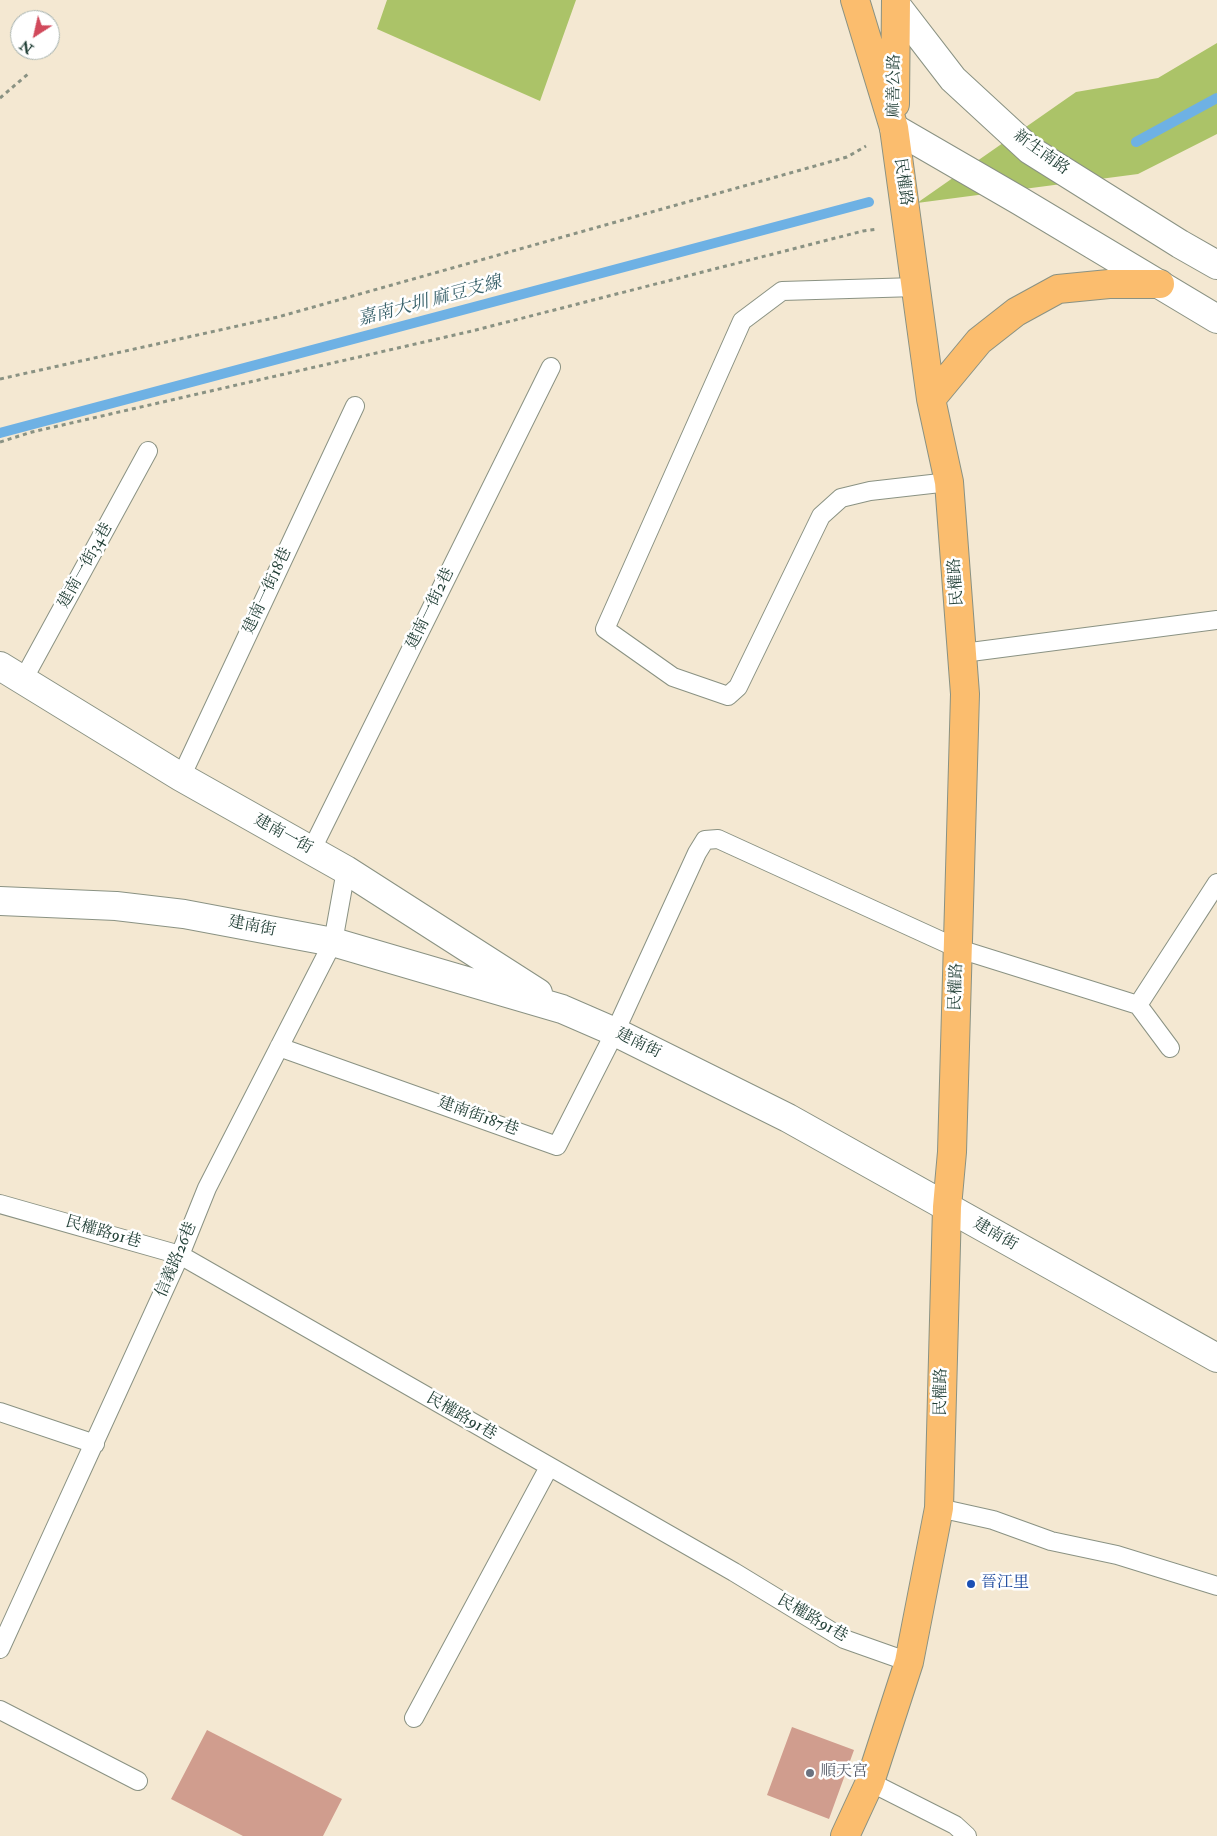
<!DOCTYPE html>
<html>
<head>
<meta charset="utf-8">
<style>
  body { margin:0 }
  #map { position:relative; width:1217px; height:1836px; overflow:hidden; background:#f4e8d2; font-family:"IM FELL Double Pica",serif }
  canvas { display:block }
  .north { position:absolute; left:10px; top:10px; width:50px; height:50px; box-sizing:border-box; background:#fff; border:1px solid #a5b1ae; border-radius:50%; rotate:215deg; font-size:14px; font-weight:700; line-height:20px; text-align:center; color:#1f3d34 }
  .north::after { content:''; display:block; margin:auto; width:18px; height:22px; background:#d1495b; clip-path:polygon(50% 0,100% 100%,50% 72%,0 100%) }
</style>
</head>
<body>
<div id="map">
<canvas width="1217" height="1836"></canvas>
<div class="north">N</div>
</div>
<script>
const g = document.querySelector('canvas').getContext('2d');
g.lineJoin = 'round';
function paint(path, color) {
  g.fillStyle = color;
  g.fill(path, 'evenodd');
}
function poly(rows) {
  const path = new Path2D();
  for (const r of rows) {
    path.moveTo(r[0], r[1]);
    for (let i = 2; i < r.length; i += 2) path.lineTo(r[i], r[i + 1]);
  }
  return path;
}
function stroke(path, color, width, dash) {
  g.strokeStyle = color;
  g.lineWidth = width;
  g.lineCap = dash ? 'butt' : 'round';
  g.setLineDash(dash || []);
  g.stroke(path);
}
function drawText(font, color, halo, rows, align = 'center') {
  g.font = font + ' "IM FELL Double Pica","Noto Serif TC",serif';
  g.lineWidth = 5;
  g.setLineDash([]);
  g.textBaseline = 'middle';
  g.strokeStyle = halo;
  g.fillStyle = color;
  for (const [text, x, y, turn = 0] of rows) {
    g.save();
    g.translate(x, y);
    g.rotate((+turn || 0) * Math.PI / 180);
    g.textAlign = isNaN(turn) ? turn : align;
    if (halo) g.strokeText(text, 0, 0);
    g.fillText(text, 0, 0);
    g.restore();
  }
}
const green = poly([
  [387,0,576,0,540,101,377,29],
  [1217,43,1217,134,1138,174,917,203,1076,92,1158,78]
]);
const stream = poly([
  [1136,142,1217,98],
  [0,433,869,202]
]);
const building = poly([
  [792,1727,854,1750,829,1819,767,1795],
  [207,1730,342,1799,323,1836,243,1836,171,1799]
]);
const path = poly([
  [0,98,28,74],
  [0,379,278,317,847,157,866,146],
  [0,442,32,432,472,331,863,231,878,229]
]);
const lane = poly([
  [916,287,782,291,742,321,605,629,673,677,728,696,738,687,821,516,841,498,870,491,949,482],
  [963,653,1217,620],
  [23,680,148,451],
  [181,777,355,406],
  [311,851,551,367],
  [1138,1005,1170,1048],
  [279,1047,557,1146,615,1032,697,853,705,840,718,839,959,949,1138,1005,1217,883],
  [0,1204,180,1255,734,1572,844,1639,909,1662],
  [0,1412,95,1444],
  [939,1508,993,1520,1051,1541,1117,1555,1217,1586],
  [0,1649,180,1255,207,1188,333,942,346,870],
  [0,1710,138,1781],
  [414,1718,549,1467],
  [870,1782,955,1825,967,1836]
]);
const street = poly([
  [896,5,953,79,1030,150,1180,244,1217,265],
  [894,128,1020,201,1217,319],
  [0,666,181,777,346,870,538,993],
  [0,901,116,906,184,914,333,942,562,1009,615,1032,788,1118,1217,1358]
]);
const primary = poly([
  [895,104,896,0],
  [931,399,979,341,1016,312,1058,289,1109,284,1160,284],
  [845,1836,870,1782,909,1662,939,1508,947,1207,952,1152,965,694,949,482,931,399,894,128,855,0]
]);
const markers = [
  [971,1584,5,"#1a4fb4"],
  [810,1773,5,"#6b7280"]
];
const streetNames = [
  ["麻善公路",895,86,-89],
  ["新生南路",1041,153,36],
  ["民權路",902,182,82],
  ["建南一街34巷",86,566,-61],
  ["民權路",957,582,-94],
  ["建南一街18巷",268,591,-65],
  ["建南一街2巷",431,609,-64],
  ["建南一街",283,835,29],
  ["建南街",252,927,11],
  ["民權路",957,987,-88],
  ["建南街",638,1044,26],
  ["建南街187巷",478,1117,20],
  ["民權路91巷",103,1233,16],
  ["建南街",995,1235,30],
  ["信義路26巷",177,1260,-67],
  ["民權路",942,1392,-89],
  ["民權路91巷",461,1417,30],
  ["民權路91巷",812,1619,30]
];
const transitNames = [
  ["晉江里",981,1584]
];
const worshipNames = [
  ["順天宮",820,1773]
];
const waterNames = [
  ["嘉南大圳 麻豆支線",430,302,-15]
];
paint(green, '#abc368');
stroke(stream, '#6eb1e4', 10);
paint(building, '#d09d8e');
stroke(lane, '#8a9283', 20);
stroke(street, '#8a9283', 30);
stroke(primary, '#8a9283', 30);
stroke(path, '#8a9283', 3, [4, 4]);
stroke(lane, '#fff', 18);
stroke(street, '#fff', 28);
stroke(primary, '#fbbd6e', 28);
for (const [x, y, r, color] of markers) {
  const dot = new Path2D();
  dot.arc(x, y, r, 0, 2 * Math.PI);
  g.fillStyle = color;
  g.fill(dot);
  stroke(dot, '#fff', 2);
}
drawText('16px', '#1f3d34', '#fff', streetNames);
drawText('16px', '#164399', '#fff', transitNames, 'left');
drawText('16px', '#5b616d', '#fff', worshipNames, 'left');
drawText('italic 18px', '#376069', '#fff', waterNames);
</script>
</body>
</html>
